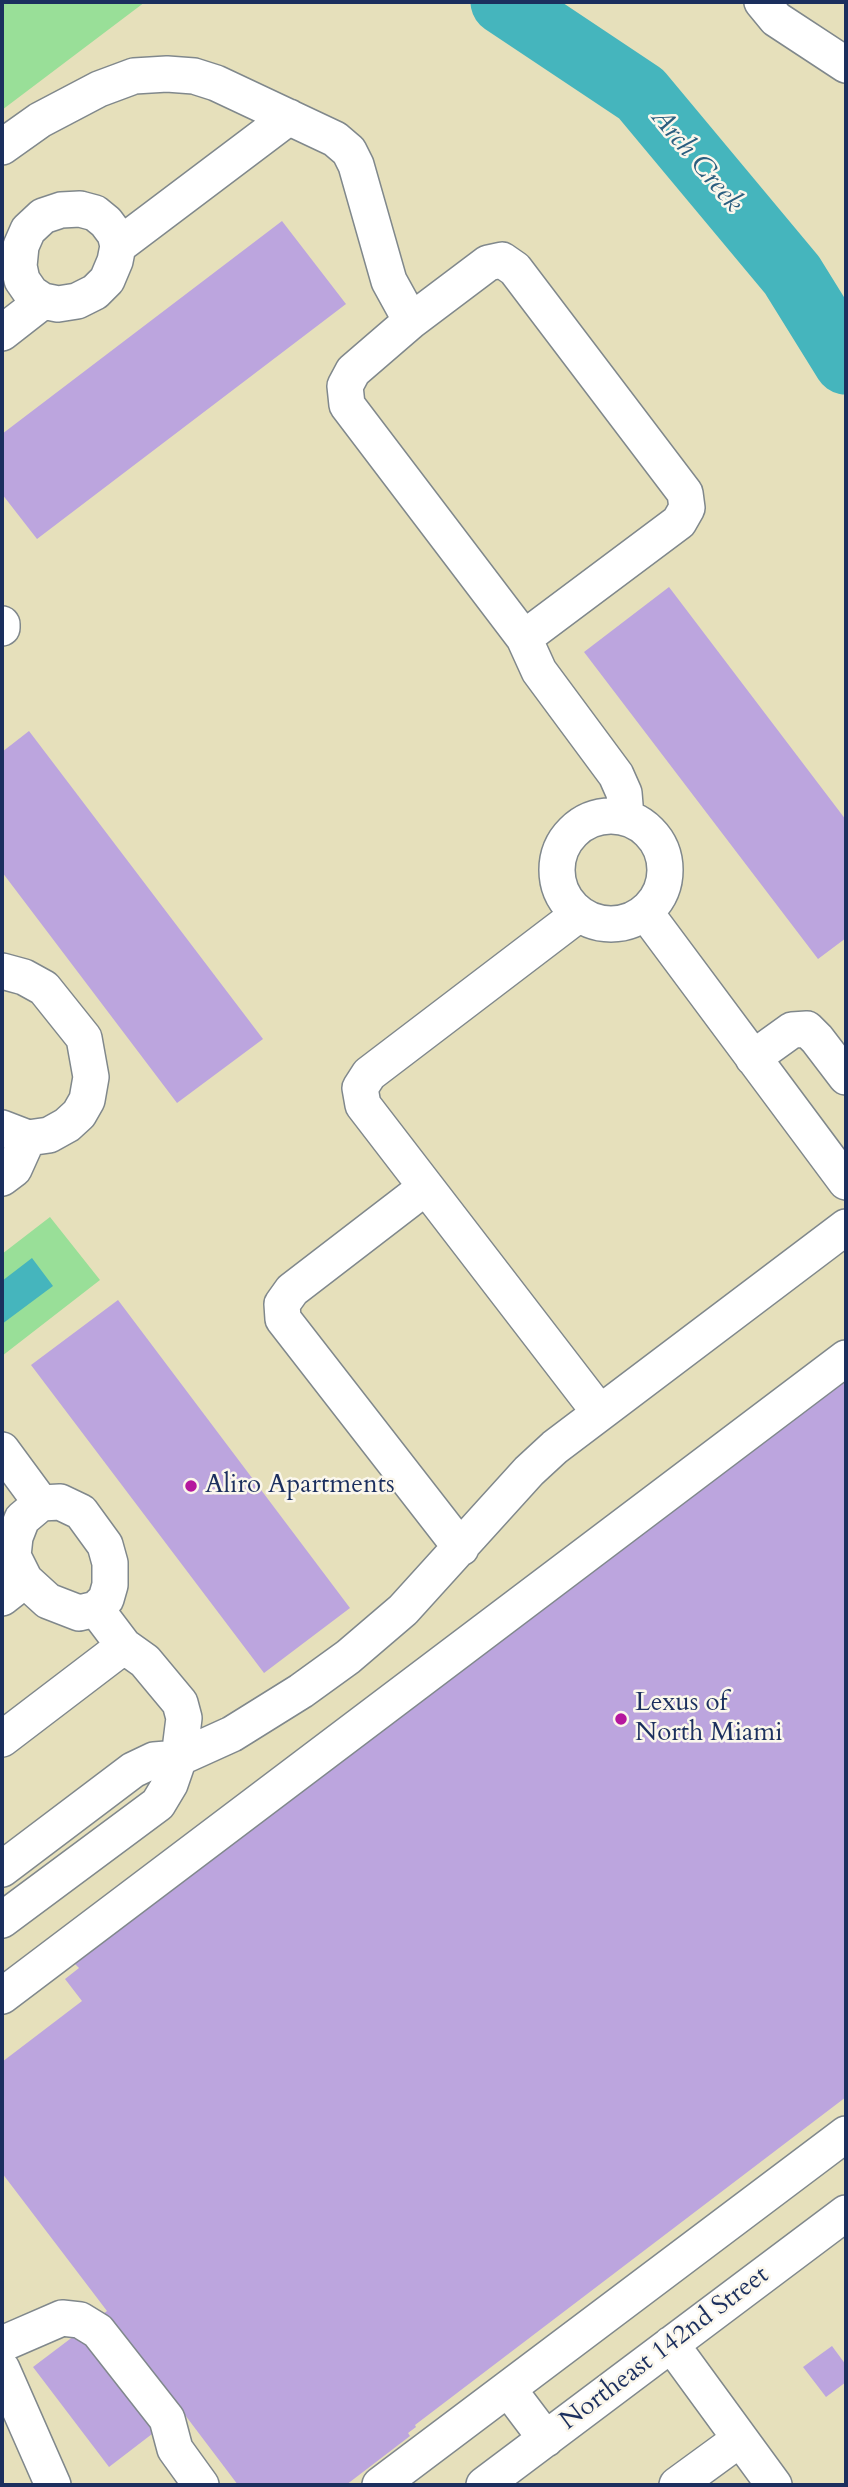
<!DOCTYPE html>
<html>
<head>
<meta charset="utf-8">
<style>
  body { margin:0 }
  #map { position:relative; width:848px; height:2487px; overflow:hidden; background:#e6e0bb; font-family:Cardo,serif }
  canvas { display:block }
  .frame { position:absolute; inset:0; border:4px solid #1b2f5e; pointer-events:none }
</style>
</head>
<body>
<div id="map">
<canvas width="848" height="2487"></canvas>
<div class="frame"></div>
</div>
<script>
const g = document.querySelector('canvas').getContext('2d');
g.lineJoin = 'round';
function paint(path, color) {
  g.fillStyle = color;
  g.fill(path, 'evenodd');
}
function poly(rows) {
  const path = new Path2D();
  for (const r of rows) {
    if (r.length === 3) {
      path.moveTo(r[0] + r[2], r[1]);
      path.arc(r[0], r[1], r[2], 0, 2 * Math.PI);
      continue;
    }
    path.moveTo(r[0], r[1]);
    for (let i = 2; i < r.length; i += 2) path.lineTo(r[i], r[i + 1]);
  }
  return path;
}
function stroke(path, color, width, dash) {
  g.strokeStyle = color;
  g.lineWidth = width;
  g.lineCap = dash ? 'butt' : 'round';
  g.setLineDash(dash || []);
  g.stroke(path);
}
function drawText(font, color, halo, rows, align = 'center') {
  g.font = font + ' Cardo,serif';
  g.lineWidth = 5;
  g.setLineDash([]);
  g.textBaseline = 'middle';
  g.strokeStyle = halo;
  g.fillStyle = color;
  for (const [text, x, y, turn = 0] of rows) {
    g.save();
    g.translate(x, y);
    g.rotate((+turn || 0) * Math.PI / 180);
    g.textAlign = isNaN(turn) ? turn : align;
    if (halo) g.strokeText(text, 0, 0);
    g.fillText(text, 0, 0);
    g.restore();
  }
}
const green = poly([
  [2,2,145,2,2,110],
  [50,1217,100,1280,2,1356,2,1254]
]);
const water = poly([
  [32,1258,53,1286,2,1324,2,1281]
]);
const river = poly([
  [503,2,641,94,792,275,846,362]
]);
const building = poly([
  [282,221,346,304,37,539,2,494,2,434],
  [669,587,846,820,846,938,818,959,584,652],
  [29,731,263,1039,177,1103,2,872,2,752],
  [118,1300,350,1608,264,1673,31,1365],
  [846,1375,846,2097,415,2425,416,2427,408,2433,410,2436,346,2485,238,2485,182,2411,109,2467,33,2367,107,2311,2,2173,2,2062,82,2001,65,1979,79,1968,75,1964],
  [832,2346,846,2365,846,2382,826,2397,803,2367]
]);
const minor = poly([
  [762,2,776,19,846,65],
  [2,147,40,120,99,89,134,76,167,74,194,76,216,83,335,139,349,151,356,165,389,281,411,321,353,371,345,386,347,405,524,638,539,671,616,775,624,793,626,817],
  [80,209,95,213,106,222,115,234,118,246,115,261,107,280,95,292,77,301,58,304,43,301,31,293,22,280,19,266,21,246,28,230,43,216,61,210,80,209],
  [118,246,289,117],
  [411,321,488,263,502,260,515,269,685,493,687,508,679,522,524,638],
  [2,333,43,301],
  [2,624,2,628],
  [611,870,54],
  [645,912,846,1182],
  [579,914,369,1074,360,1088,363,1105,600,1413],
  [2,971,24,977,44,988,84,1038,91,1077,87,1100,79,1114,67,1125,49,1135,28,1138,2,1128],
  [753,1058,792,1030,807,1029,817,1039,846,1077],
  [2,1178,14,1169,28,1138],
  [426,1187,292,1290,282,1304,283,1319,461,1548],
  [2,1450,41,1503],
  [60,1502,81,1512,105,1545,110,1563,110,1585,106,1599,96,1609,79,1613,48,1601,25,1580,13,1556,15,1537,22,1519,41,1503,60,1502],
  [2,1598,25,1580],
  [2,1739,124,1646],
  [2,1869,133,1770,154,1760,179,1758,232,1734,301,1691,348,1657,403,1610,529,1471,555,1447,846,1227],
  [2,1920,158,1804,170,1784,179,1758,184,1718,180,1703,145,1661,124,1646,96,1609],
  [2,1996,846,1358],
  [2,2344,62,2318,80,2320,98,2331,167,2419,175,2449,201,2485],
  [671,2344,774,2485],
  [2,2369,53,2485],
  [509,2390,546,2439],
  [380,2485,846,2134],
  [484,2485,846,2213],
  [677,2485,740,2439]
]);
const markers = [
  [191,1486,7,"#b5179e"],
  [621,1719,7,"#b5179e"]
];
const poiNames = [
  ["Aliro Apartments",205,1486],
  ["Lexus of",635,1704],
  ["North Miami",635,1734]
];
const streetNames = [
  ["Northeast 142nd Street",665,2349,-37]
];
const waterNames = [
  ["Arch Creek",696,161,50]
];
paint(green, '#99df98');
paint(water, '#45b5bd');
stroke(river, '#45b5bd', 65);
paint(building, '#bca5de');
stroke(minor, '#80888c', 38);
stroke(minor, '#fff', 35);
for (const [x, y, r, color] of markers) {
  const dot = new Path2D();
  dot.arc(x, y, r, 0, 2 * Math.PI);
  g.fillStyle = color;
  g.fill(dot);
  stroke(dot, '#fbf7ec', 2.5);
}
drawText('26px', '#1b2f5e', '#fbf7ec', poiNames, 'left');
drawText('26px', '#1b2f5e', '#fbf7ec', streetNames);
drawText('italic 28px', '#2a5e7f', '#fbf7ec', waterNames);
</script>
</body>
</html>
